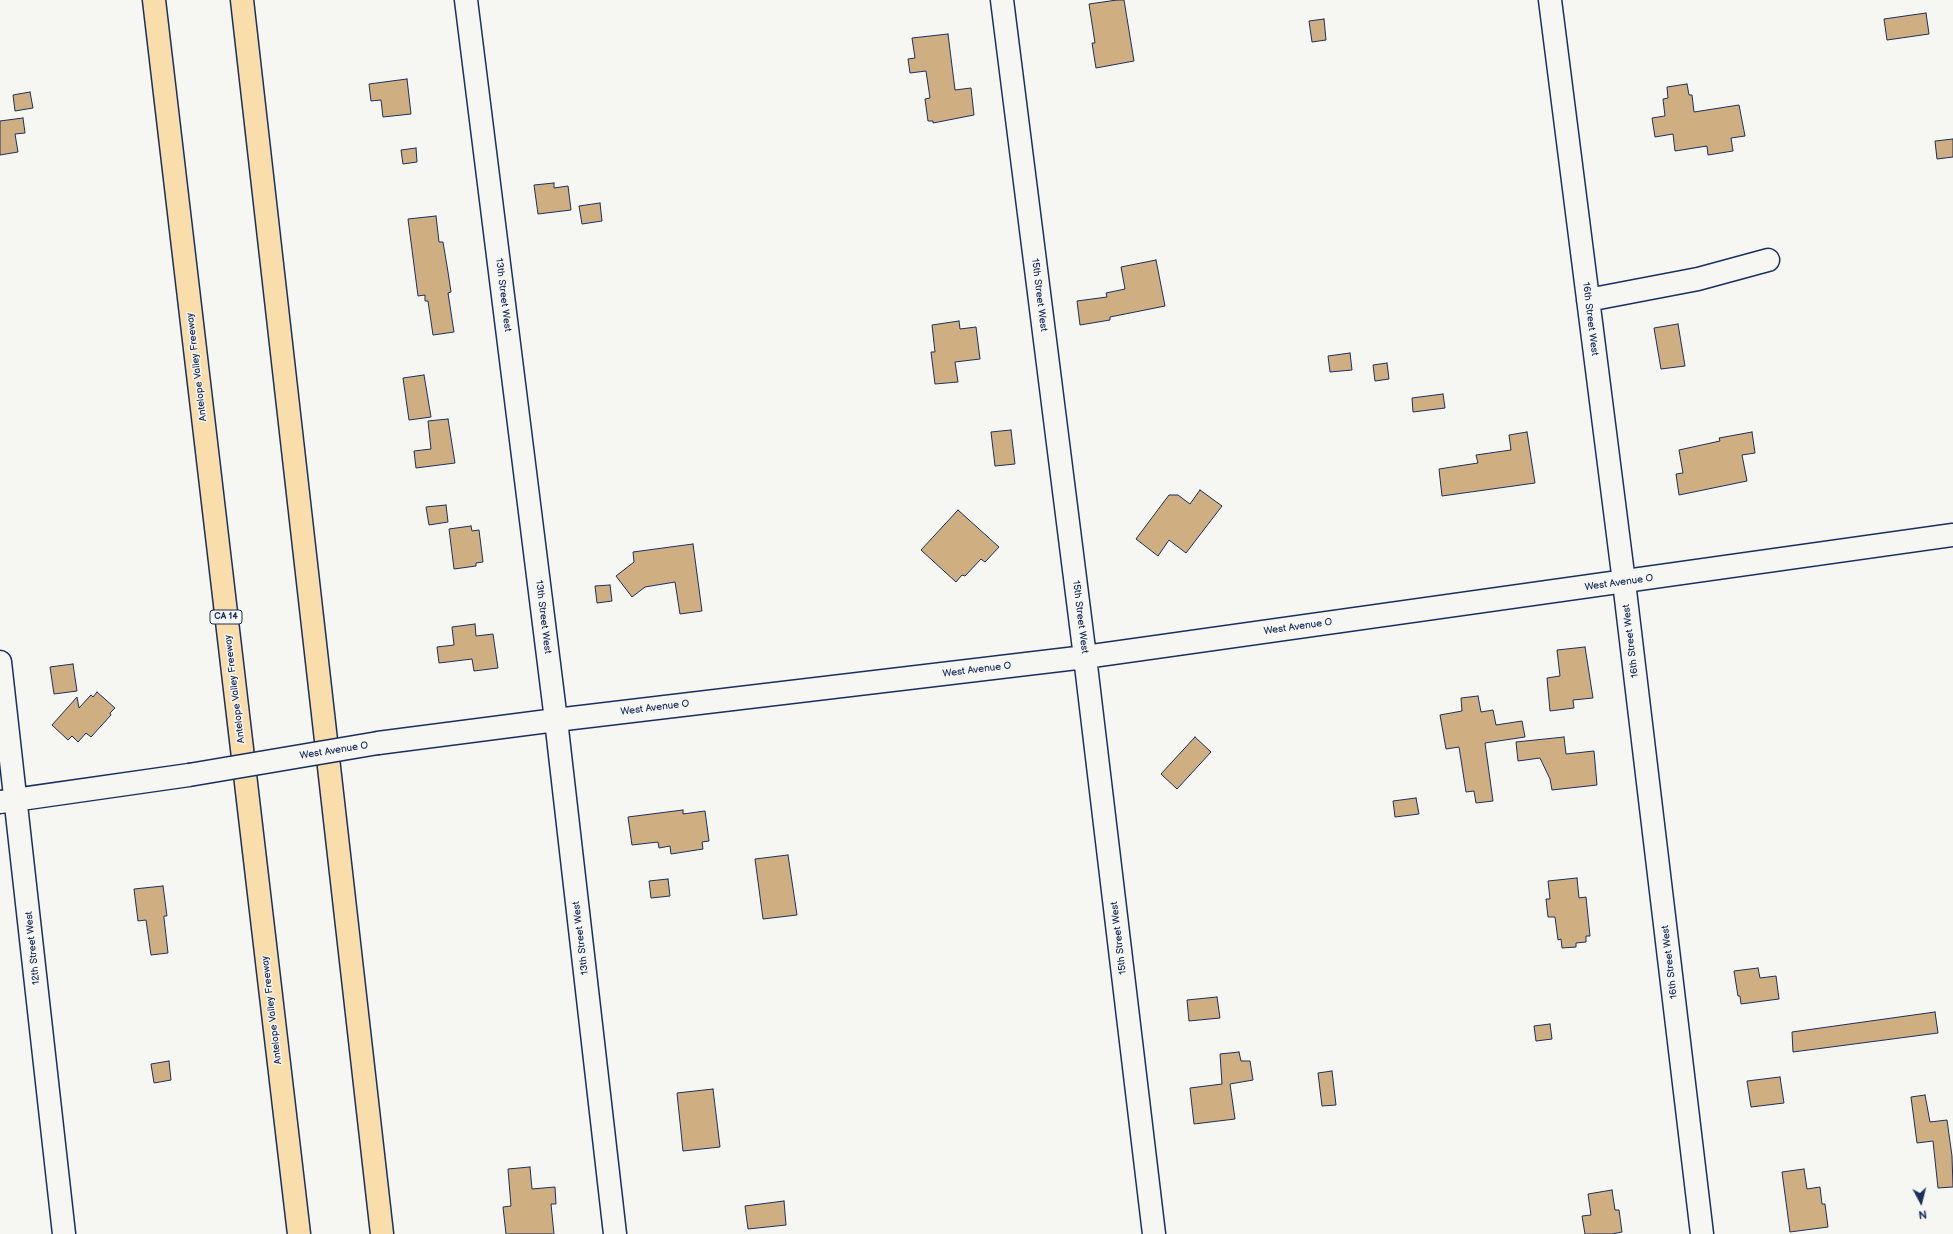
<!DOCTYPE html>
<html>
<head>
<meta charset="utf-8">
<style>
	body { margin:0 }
	#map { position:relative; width:1953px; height:1234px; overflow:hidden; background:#f6f6f2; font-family:"Balsamiq Sans",sans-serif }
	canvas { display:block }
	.north { position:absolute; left:1901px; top:1182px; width:40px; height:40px; -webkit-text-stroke:3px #f6f6f2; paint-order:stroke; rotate:173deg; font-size:11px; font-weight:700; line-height:16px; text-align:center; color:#1b2f5e }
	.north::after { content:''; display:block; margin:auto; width:14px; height:18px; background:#1b2f5e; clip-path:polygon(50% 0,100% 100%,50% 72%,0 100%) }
</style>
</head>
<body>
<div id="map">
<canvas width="1953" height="1234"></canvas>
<div class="north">N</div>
</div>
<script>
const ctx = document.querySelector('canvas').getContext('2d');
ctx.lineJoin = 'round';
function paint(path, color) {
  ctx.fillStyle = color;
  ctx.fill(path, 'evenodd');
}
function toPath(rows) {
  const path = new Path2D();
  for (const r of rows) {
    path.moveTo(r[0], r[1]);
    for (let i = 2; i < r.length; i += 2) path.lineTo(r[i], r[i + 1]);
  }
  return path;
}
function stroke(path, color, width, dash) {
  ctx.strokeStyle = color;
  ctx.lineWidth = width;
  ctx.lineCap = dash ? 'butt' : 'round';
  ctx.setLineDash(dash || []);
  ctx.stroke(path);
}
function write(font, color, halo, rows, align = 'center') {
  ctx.font = font + ' "Balsamiq Sans",sans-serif';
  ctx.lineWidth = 3;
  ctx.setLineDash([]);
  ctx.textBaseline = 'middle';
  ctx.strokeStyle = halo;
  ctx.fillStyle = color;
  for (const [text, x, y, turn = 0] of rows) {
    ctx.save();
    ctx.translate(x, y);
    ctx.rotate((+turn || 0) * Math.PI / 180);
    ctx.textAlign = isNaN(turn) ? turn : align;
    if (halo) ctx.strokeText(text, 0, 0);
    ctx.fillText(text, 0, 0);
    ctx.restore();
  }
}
const building = toPath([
	[1117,0,1124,0,1134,61,1096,68,1092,43,1095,43,1089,4,1117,0],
	[1926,13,1929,34,1887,40,1884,19,1926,13],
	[1324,19,1326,40,1312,42,1309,21,1324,19],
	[948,34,955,90,971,88,974,115,933,123,933,121,928,121,925,99,930,98,926,71,910,73,908,59,915,58,912,38,948,34],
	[407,79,411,114,383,117,381,100,371,101,369,84,407,79],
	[1687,84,1689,95,1692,95,1694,112,1739,105,1745,136,1731,138,1733,151,1708,155,1707,146,1675,151,1673,134,1655,137,1652,118,1665,116,1663,99,1668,98,1667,87,1687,84],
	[30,92,33,108,15,111,13,95,30,92],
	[23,118,25,133,15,134,18,152,0,155,0,121,23,118],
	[1953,139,1953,157,1937,159,1935,141,1953,139],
	[416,148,417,162,403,164,401,150,416,148],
	[554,183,554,188,568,186,571,210,538,214,534,185,554,183],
	[600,203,602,221,582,224,579,206,600,203],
	[436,216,439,242,443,242,448,272,451,292,448,293,454,332,433,335,428,301,425,301,425,295,418,296,408,219,436,216],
	[1156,260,1165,306,1110,317,1110,320,1080,325,1077,301,1107,297,1106,293,1125,289,1121,267,1156,260],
	[959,321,960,329,976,327,980,359,955,362,958,382,935,384,931,352,935,352,932,325,959,321],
	[1678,324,1685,366,1661,369,1654,328,1678,324],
	[1350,353,1352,370,1330,372,1328,356,1350,353],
	[1387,363,1389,379,1375,381,1373,365,1387,363],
	[424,375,431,417,409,420,403,378,424,375],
	[1443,394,1445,408,1413,412,1412,398,1443,394],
	[448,419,455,463,416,468,414,451,431,449,428,421,448,419],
	[1011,430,1015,464,995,466,991,432,1011,430],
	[1527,432,1535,483,1442,496,1439,469,1478,463,1476,455,1511,450,1509,435,1527,432],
	[1752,432,1755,453,1742,455,1747,481,1679,495,1676,474,1683,473,1679,450,1720,441,1719,438,1752,432],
	[1200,490,1222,506,1186,553,1169,540,1158,556,1136,539,1169,495,1178,495,1190,504,1200,490],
	[446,505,448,522,429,525,426,507,446,505],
	[958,510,999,547,985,562,981,559,965,576,962,575,956,582,921,550,958,510],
	[471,526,472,531,479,530,483,562,476,563,476,566,454,569,449,529,471,526],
	[693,544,702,611,680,614,675,582,645,587,632,597,616,576,634,562,633,552,693,544],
	[610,585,612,601,597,603,595,586,610,585],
	[475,624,476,636,493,634,498,668,474,671,472,659,439,663,437,647,454,645,452,627,475,624],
	[1585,647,1593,698,1573,700,1574,708,1550,711,1547,678,1560,676,1557,650,1585,647],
	[73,664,77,691,54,694,50,667,73,664],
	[97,692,115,708,110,713,111,715,91,737,86,733,78,742,72,736,68,740,52,725,77,697,79,708,91,695,93,697,97,692],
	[1478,696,1481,712,1493,710,1496,725,1522,721,1525,737,1485,743,1493,801,1476,803,1474,791,1466,792,1459,747,1446,749,1440,715,1462,711,1461,698,1478,696],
	[1195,737,1211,752,1177,789,1161,774,1195,737],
	[1564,737,1566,754,1594,751,1597,785,1552,790,1550,779,1540,758,1518,761,1516,742,1564,737],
	[1416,798,1419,814,1395,817,1393,801,1416,798],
	[683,810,683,814,705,811,709,841,702,842,703,849,671,854,670,846,659,848,658,842,632,845,628,817,683,810],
	[788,855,797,915,763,919,755,859,788,855],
	[1577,878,1579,898,1586,897,1590,936,1586,936,1586,942,1576,943,1576,947,1562,948,1561,939,1558,940,1555,917,1548,917,1546,899,1550,899,1548,881,1577,878],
	[668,879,670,896,651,898,649,881,668,879],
	[163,886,167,916,164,916,164,918,168,953,151,955,146,920,138,921,134,889,163,886],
	[1758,968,1760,978,1776,976,1779,999,1741,1004,1740,996,1738,996,1734,971,1758,968],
	[1217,997,1220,1018,1189,1021,1187,1000,1217,997],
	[1935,1012,1938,1033,1793,1052,1792,1032,1935,1012],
	[1550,1024,1552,1039,1536,1041,1534,1026,1550,1024],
	[1239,1052,1241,1061,1250,1061,1253,1080,1230,1084,1235,1119,1194,1124,1190,1088,1222,1084,1220,1054,1239,1052],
	[169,1061,171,1080,154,1083,151,1064,169,1061],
	[1332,1071,1336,1105,1322,1106,1318,1073,1332,1071],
	[1780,1077,1784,1103,1751,1107,1747,1081,1780,1077],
	[713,1089,720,1147,683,1151,677,1093,713,1089],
	[1925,1095,1930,1122,1947,1120,1952,1156,1953,1187,1938,1188,1933,1141,1917,1143,1911,1097,1925,1095],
	[530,1167,532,1189,555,1187,556,1204,551,1204,554,1234,506,1234,503,1207,511,1206,508,1169,530,1167],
	[1804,1169,1807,1189,1820,1187,1822,1204,1825,1204,1828,1227,1790,1232,1782,1172,1804,1169],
	[1612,1190,1615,1210,1619,1210,1622,1232,1612,1234,1585,1234,1582,1216,1591,1215,1588,1194,1612,1190],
	[784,1201,786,1225,748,1229,745,1206,784,1201]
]);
const minor = toPath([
	[466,0,556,720,615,1234],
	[1002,0,1085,657,1154,1234],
	[1550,0,1624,582,1702,1234],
	[1588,300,1698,279,1768,260],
	[0,662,64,1234],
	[378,743,556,720,1085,657,1953,535],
	[0,802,189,775]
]);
const highway = toPath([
	[154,0,299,1234],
	[242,0,382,1234]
]);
const minorBridge = toPath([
	[189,775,378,743]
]);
const shields = [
	[226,617,32]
];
const shieldNames = [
	["CA 14",226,617]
];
const streetNames = [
	["13th Street West",503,295,83],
	["15th Street West",1039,295,83],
	["16th Street West",1590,319,83],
	["Antelope Valley Freeway",197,367,-97],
	["West Avenue O",1619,583,-8],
	["13th Street West",543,617,83],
	["15th Street West",1080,617,83],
	["West Avenue O",1298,627,-8],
	["16th Street West",1631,641,-97],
	["West Avenue O",977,670,-7],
	["Antelope Valley Freeway",235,689,-97],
	["West Avenue O",655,708,-7],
	["West Avenue O",334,751,-9],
	["13th Street West",581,938,-97],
	["15th Street West",1119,938,-97],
	["12th Street West",33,948,-96],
	["16th Street West",1670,962,-97],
	["Antelope Valley Freeway",272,1010,-97]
];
paint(building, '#cfaf82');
stroke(building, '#1b2f5e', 1);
stroke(minor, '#1b2f5e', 25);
stroke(highway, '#1b2f5e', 25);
stroke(minor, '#f6f6f2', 22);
stroke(highway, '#f9deab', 22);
stroke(minorBridge, '#1b2f5e', 25, []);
stroke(minorBridge, '#f6f6f2', 22);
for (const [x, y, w] of shields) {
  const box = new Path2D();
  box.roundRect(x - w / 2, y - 7, w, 14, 3);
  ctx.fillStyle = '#f6f6f2';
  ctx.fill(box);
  stroke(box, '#1b2f5e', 1);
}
write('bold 9px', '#1b2f5e', null, shieldNames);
write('10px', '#1b2f5e', '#f6f6f2', streetNames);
</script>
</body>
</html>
